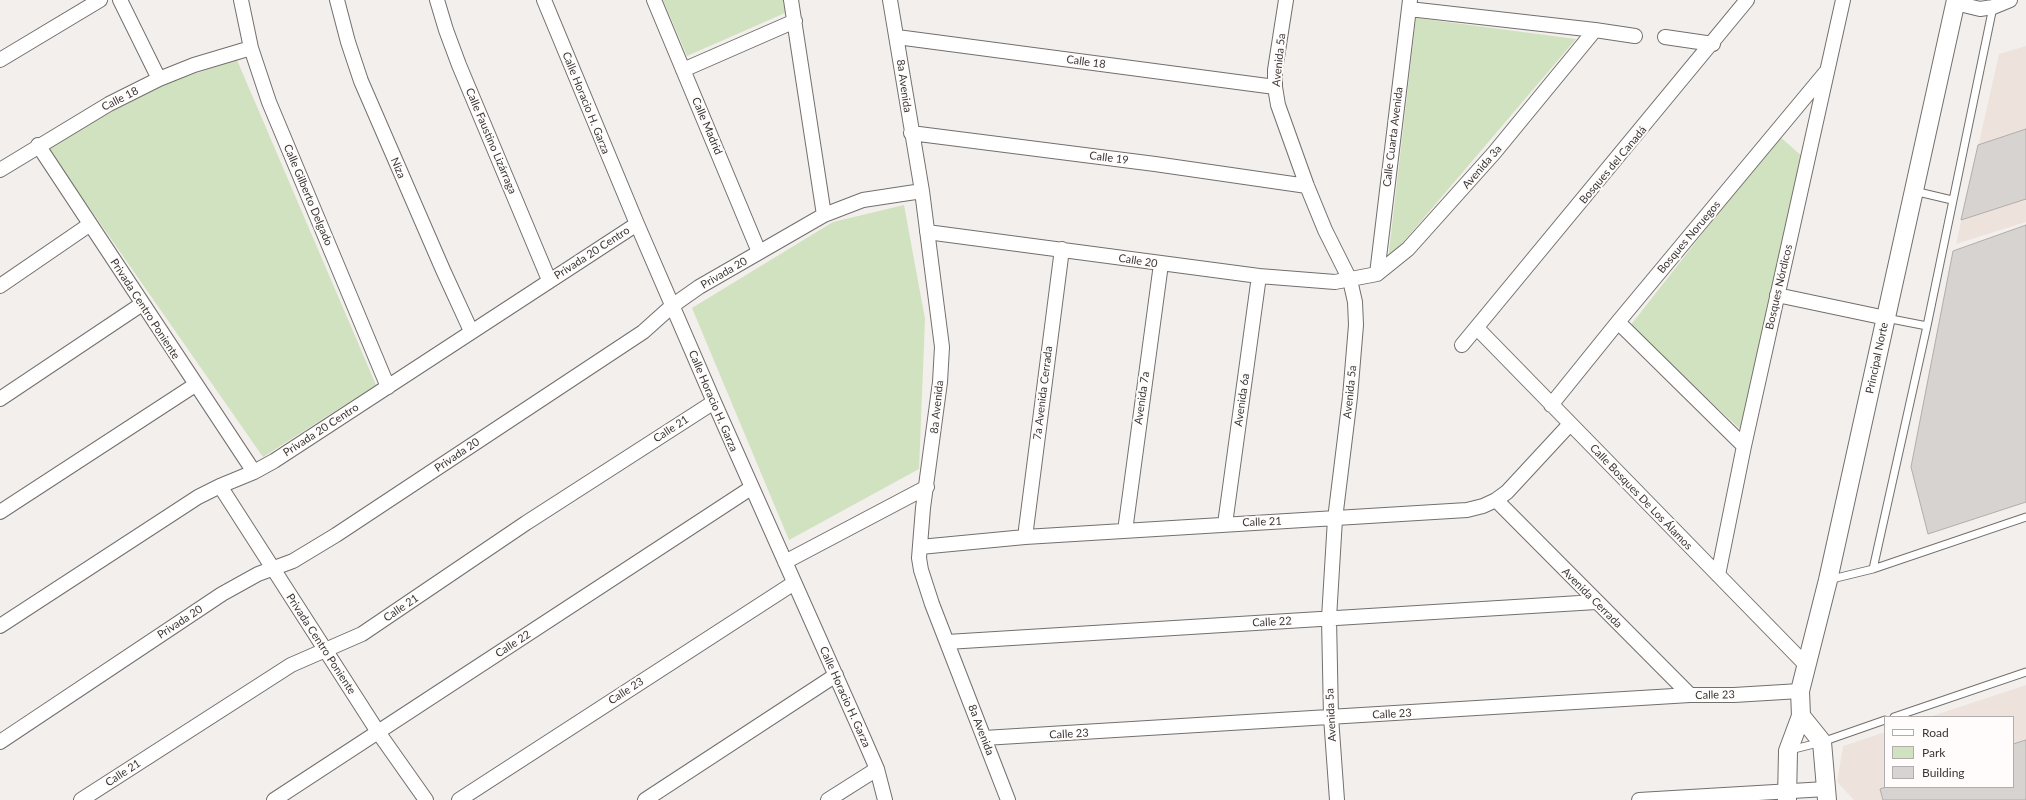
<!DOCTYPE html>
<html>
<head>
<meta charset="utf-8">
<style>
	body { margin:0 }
	#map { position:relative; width:2026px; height:800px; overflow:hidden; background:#f3efec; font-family:Lato,sans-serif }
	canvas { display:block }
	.legend { position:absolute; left:1884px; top:716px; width:130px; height:72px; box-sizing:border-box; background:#fffcfb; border:1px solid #b0adac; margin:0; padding:5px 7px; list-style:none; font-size:12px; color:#393736 }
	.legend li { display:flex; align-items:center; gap:8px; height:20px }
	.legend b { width:20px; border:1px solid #b0adac }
</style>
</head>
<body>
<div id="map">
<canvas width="2026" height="800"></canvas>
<ul class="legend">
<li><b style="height:5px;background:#fff"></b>Road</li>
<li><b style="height:11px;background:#d0e2bf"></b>Park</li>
<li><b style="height:11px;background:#d7d3d0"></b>Building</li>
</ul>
</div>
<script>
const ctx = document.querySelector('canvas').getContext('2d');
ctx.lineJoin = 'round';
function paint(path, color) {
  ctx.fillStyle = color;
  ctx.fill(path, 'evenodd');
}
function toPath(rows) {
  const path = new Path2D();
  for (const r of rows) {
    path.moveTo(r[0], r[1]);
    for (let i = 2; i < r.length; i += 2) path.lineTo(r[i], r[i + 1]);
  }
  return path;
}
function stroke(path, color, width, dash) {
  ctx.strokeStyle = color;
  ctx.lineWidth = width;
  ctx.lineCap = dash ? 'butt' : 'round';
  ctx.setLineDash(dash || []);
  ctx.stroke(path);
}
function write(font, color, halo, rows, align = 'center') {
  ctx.font = font + ' Lato,sans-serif';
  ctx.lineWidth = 4;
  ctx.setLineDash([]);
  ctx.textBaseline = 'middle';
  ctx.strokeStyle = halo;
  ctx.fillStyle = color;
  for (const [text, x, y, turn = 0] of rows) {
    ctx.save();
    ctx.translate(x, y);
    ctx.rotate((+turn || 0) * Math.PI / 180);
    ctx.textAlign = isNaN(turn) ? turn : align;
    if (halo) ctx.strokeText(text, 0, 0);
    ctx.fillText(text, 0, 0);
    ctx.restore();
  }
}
const built = toPath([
	[2026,46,2026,222,1956,244,1999,54],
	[2026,685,2026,800,1854,800,1837,782,1843,746,1885,732,1885,787,2013,787,2013,717,1929,717]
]);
const green = toPath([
	[663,0,783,0,785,13,687,56],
	[1416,18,1576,39,1388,260],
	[237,60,376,385,263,457,47,147,160,85],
	[1779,136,1803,157,1741,430,1630,326],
	[904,205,925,319,919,469,789,540,692,308,833,222]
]);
const building = toPath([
	[2026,129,2026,199,1961,220,1978,145,2026,129],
	[2026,225,2026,502,1928,534,1911,467,1953,251,2026,225],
	[2026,740,2026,800,1883,800,1880,789,1886,787,2013,787,2013,744,2026,740]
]);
const service = toPath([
	[1914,191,1952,200],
	[1886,318,1927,326],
	[1873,569,1927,326,1993,7],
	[1828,580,1873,569,2026,517],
	[1894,717,2026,672],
	[1790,750,1822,742,1885,720]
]);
const minor = toPath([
	[120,0,159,79],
	[241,0,251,48,269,102,388,387],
	[337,0,348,42,361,81,443,270,471,331],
	[437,0,446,30,459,65,549,280],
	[544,0,637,224,714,402,860,730,877,769,885,800],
	[654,0,759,252],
	[791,0,824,215],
	[890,0,922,191,942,347,940,382,923,508,919,558,921,570,932,604,1008,800],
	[1286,0,1275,70,1275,87,1278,105,1307,186,1325,230,1350,280,1355,302,1356,325,1350,397,1335,519,1329,618,1331,717,1337,800],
	[1955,3,1980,9,1993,7,2010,0],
	[1409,9,1595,30,1635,36],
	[897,37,1275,87],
	[1665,37,1713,44],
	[0,60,100,0],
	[683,70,795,21],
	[911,133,1155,164,1307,186],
	[38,145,254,472],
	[0,170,109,104,159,79,194,65,251,48],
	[927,232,1259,276,1335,282,1377,274,1408,249,1494,153,1595,30],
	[1377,274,1410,0],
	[0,286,89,225],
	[1777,295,1886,318],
	[1618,322,1744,446],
	[1477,328,1806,665],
	[1462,345,1747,0],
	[0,399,142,304],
	[1551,405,1618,322,1826,72],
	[220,486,378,732,426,800],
	[1496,500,1690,695],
	[0,512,195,385],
	[1225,524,1259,276],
	[1125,531,1161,264],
	[1025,537,1062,249],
	[920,547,1025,537,1467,510,1483,506,1496,500,1507,492,1570,424],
	[785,562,927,487],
	[1718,575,1744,446,1843,0],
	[0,626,198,497,220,486,254,472,274,461,637,224],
	[947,642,1596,602],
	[984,738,1690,695,1734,695,1800,691],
	[0,742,222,594,258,574,293,561,336,535,643,332,672,306,699,287,824,215,863,200,922,191],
	[81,800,291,665,362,634,526,523,714,402],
	[274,800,751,488],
	[459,800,794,583],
	[645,800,836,675],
	[828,800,877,769],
	[1639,800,1826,789]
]);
const tertiary = toPath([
	[1801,716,1822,742,1827,800],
	[1787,800,1788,751,1801,716,1800,691,1828,580,1956,0]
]);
const streetNames = [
	["Avenida 5a",1279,60,-84],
	["Calle 18",1086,62,8],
	["8a Avenida",904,86,82],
	["Calle 18",120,99,-27],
	["Calle Horacio H. Garza",586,103,68],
	["Calle Madrid",707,126,67],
	["Calle Cuarta Avenida",1393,137,-83],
	["Calle Faustino Lizárraga",491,141,67],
	["Calle 19",1109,158,7],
	["Bosques del Canadá",1613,165,-50],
	["Avenida 3a",1482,167,-49],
	["Niza",398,168,67],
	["Calle Gilberto Delgado",308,195,67],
	["Bosques Noruegos",1689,237,-50],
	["Privada 20 Centro",592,253,-33],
	["Calle 20",1138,261,9],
	["Privada 20",724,273,-30],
	["Bosques Nórdicos",1779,287,-77],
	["Privada Centro Poniente",145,309,57],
	["Principal Norte",1877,358,-78],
	["Avenida 5a",1350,392,-84],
	["7a Avenida Cerrada",1043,393,-83],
	["Avenida 7a",1142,398,-82],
	["Avenida 6a",1242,400,-82],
	["Calle Horacio H. Garza",713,401,67],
	["8a Avenida",937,407,-84],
	["Calle 21",671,429,-33],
	["Privada 20 Centro",321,430,-33],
	["Privada 20",457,455,-34],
	["Calle Bosques De Los Álamos",1641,497,46],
	["Calle 21",1262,522,-2],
	["Avenida Cerrada",1592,598,45],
	["Calle 21",401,608,-34],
	["Privada 20",180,622,-33],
	["Calle 22",1272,622,-3],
	["Privada Centro Poniente",321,644,57],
	["Calle 22",513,644,-33],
	["Calle 23",626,691,-33],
	["Calle 23",1715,695,-1],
	["Calle Horacio H. Garza",845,697,66],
	["Calle 23",1392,714,-3],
	["Avenida 5a",1331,715,-93],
	["8a Avenida",981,730,69],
	["Calle 23",1069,734,-3],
	["Calle 21",123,773,-33]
];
paint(built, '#eee3dc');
paint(green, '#d0e2bf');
paint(building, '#d7d3d0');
stroke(building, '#b0adaa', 1);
stroke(service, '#736f6d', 9);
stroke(minor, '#736f6d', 16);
stroke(tertiary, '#736f6d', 20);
stroke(service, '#fff', 7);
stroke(minor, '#fff', 14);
stroke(tertiary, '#fff', 18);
write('11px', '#393736', '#fffcfb', streetNames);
</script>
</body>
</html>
